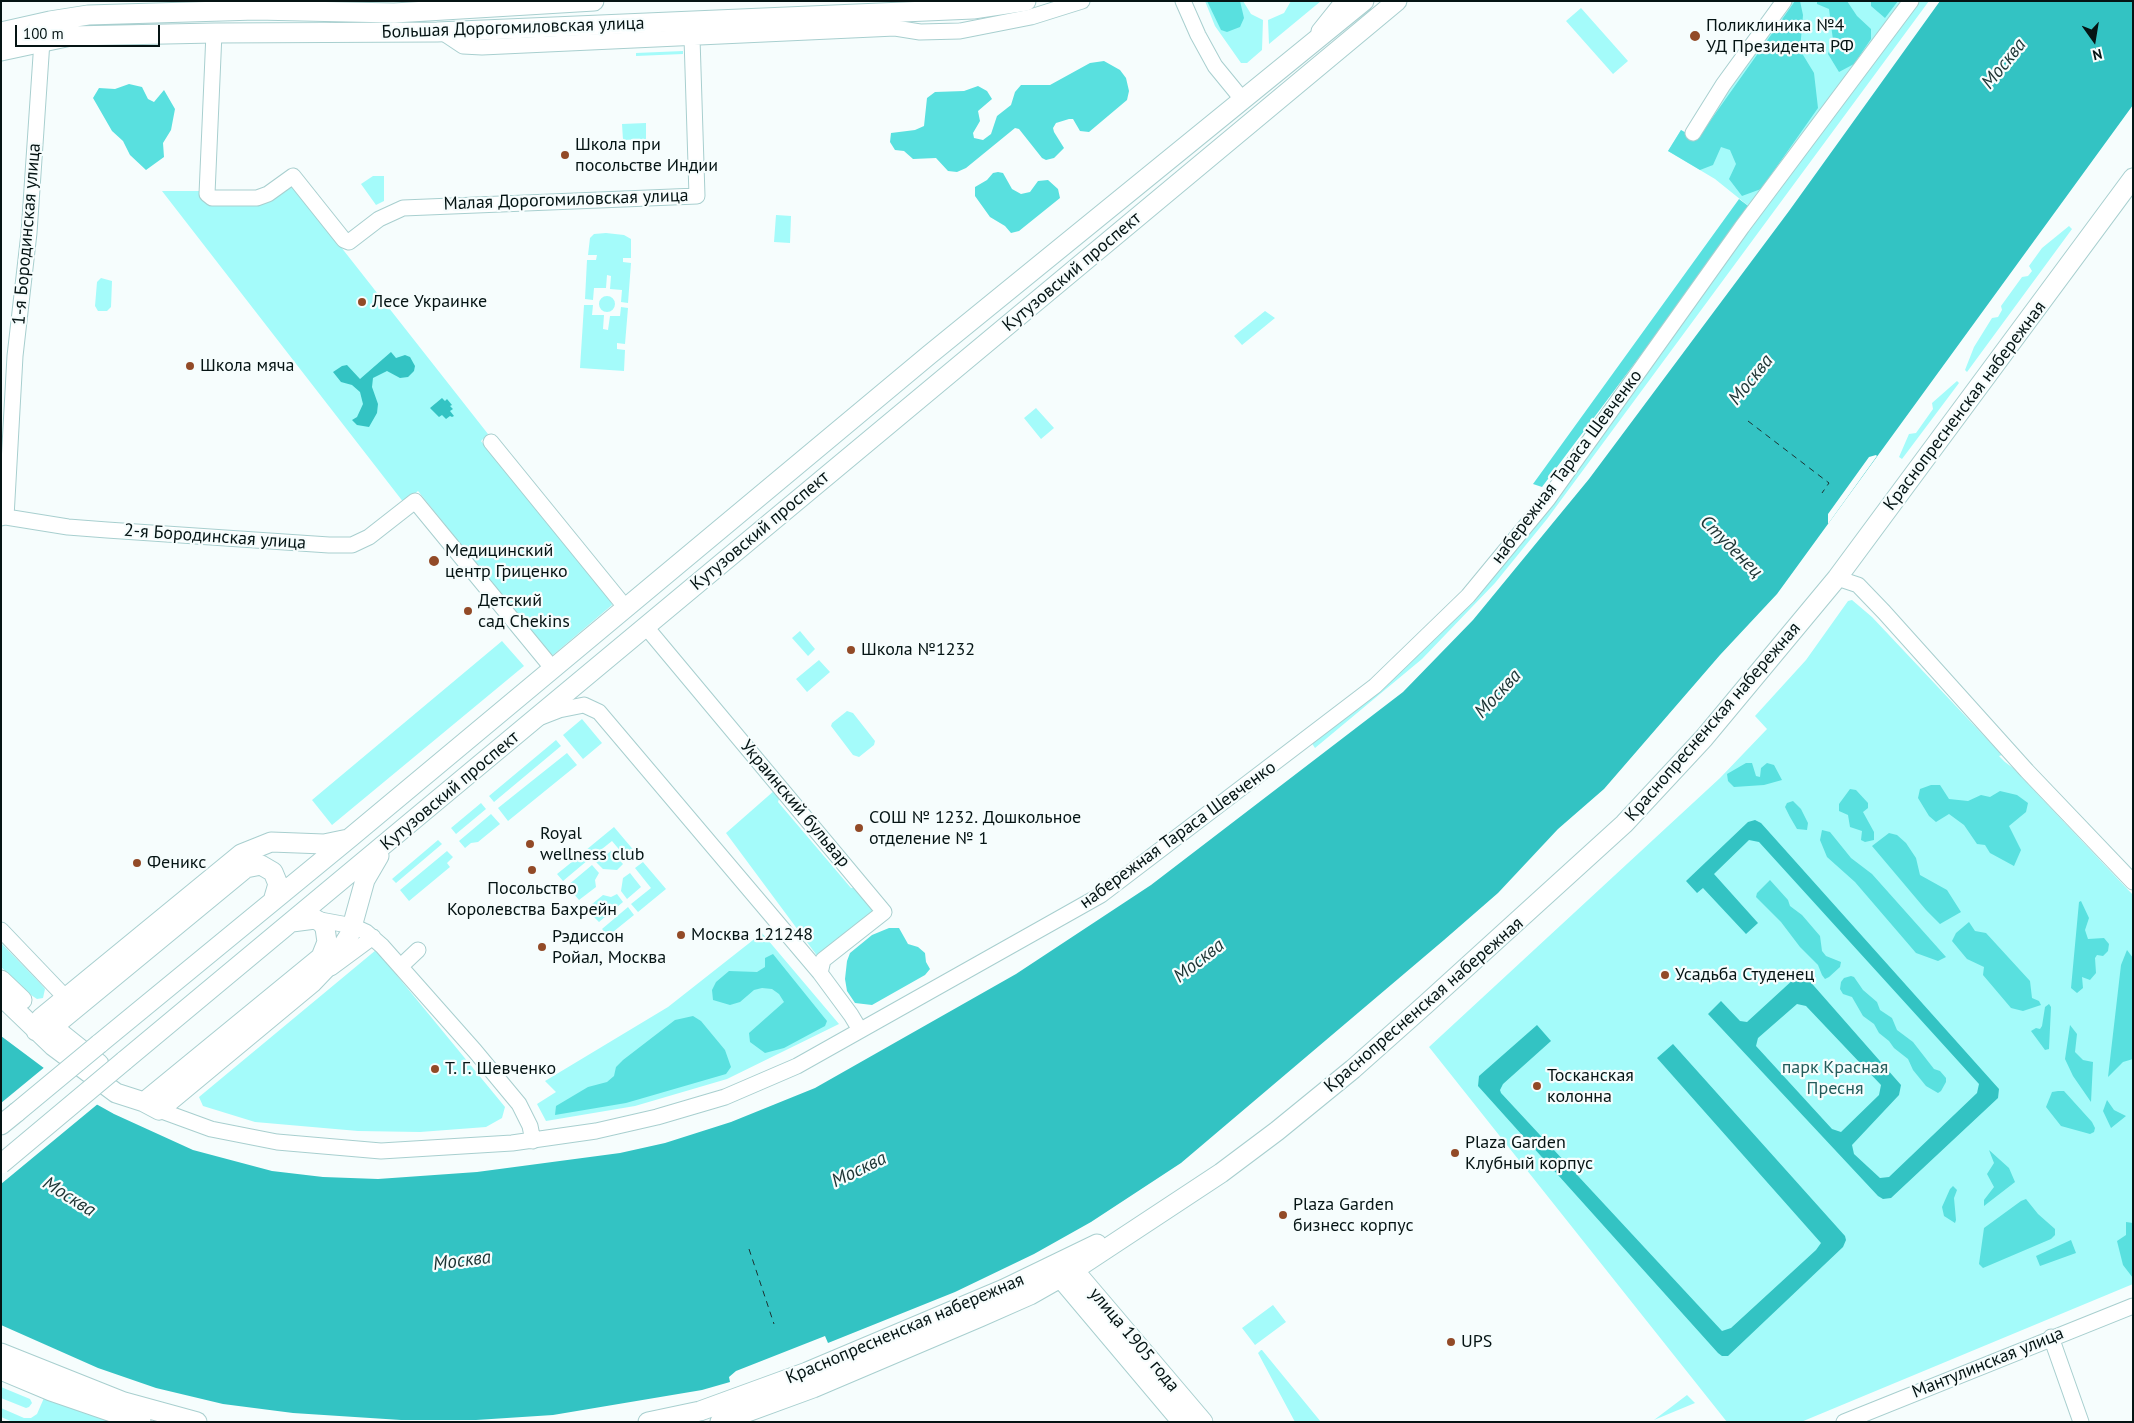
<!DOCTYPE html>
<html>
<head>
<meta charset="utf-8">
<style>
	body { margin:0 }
	#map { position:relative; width:2134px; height:1423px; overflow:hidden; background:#f6fdfd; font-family:"PT Sans",sans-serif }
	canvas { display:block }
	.frame { position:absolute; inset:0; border:2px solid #051414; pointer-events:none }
	.north { position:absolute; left:2069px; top:15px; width:50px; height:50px; -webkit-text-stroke:4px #f6fdfd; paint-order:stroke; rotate:167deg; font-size:14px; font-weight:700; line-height:20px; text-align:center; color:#051414 }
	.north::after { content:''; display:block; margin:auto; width:18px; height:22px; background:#051414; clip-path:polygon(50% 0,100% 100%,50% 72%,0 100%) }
	.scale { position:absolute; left:15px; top:25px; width:145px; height:22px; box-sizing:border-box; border:2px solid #051414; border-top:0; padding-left:6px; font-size:15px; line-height:18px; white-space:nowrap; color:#051414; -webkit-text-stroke:4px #f6fdfd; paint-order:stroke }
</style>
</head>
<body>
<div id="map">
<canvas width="2134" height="1423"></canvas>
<div class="frame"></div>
<div class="north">N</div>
<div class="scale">100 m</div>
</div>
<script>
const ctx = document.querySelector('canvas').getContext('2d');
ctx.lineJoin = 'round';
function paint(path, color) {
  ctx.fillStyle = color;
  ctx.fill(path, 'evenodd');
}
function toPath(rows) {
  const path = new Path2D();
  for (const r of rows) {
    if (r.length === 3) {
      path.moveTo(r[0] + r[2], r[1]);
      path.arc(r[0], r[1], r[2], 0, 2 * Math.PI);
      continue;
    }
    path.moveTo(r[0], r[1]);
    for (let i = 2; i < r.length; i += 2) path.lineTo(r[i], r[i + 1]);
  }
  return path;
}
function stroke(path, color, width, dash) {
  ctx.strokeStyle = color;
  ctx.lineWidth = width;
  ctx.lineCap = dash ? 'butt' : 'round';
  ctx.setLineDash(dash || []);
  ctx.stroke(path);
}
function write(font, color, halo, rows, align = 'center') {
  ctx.font = font + ' "PT Sans",sans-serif';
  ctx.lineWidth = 4.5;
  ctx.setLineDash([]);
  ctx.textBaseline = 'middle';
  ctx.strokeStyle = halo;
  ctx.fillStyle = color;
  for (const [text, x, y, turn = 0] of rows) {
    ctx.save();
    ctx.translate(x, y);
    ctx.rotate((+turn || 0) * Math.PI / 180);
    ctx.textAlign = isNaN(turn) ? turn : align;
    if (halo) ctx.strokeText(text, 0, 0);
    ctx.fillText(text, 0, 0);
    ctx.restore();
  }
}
const green = toPath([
	[1205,1,1243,1,1251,14,1263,20,1262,50,1247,63,1241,63,1215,26],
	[1291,1,1321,1,1269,44,1268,20,1284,13],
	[1790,1,1905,1,1751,208,1715,179,1668,151,1681,130,1693,137],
	[1916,1,1929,1,1547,519,1495,583,1422,659,1315,748,1311,742,1380,686,1592,444],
	[1581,8,1628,61,1613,74,1566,21],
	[683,51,683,54,636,56,636,53],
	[646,123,646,139,623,140,622,124],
	[373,176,384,176,384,201,376,205,361,184],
	[293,186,488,434,481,441,611,599,612,605,553,655,550,654,523,622,418,491,404,503,162,191,201,191,210,202],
	[776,215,791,216,790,243,774,242],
	[2069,226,2072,229,1967,372,1965,370,1974,347,1992,318,1998,317,2002,310,2001,306,2022,277,2028,276,2032,271,2029,266,2042,248],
	[606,233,624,235,631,239,631,258,623,258,623,262,631,263,628,303,621,302,622,290,610,289,611,276,607,275,606,288,594,288,593,300,585,299,587,260,596,260,597,255,588,255,590,238,594,234],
	[101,278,112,281,111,307,107,311,98,311,95,306,97,282],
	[607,304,8],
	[584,305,593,305,592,315,604,315,603,329,608,330,610,316,620,316,621,307,628,308,625,344,617,343,617,349,625,350,624,371,580,368],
	[1265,311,1275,318,1242,345,1234,336],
	[1957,381,1959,383,1902,459,1899,457,1909,434,1916,433,1933,409,1932,403],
	[1036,408,1054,428,1041,439,1024,418],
	[1852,600,1872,617,2002,755,1999,756,2005,762,2013,768,2133,895,2133,1284,1801,1422,1727,1422,1429,1047,1720,778,1767,729,1755,716,1806,660,1848,601],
	[800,631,815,649,808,656,792,638],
	[502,641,524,666,332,825,312,800],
	[819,660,830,672,807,692,796,679],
	[847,711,853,713,875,741,874,745,859,757,853,755,831,726,832,723],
	[582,719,602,743,583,759,563,735],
	[556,740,561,746,494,802,489,796],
	[567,753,577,765,508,821,498,808],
	[775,790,780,796,778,802,851,888,859,888,869,900,872,911,818,957,726,833],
	[481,803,486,809,456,834,451,828],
	[491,814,500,824,478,842,471,843,465,848,459,841],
	[614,827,636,853,628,860,612,841,592,857,586,850],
	[438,840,442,844,396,883,392,879],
	[447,851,453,857,447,863,450,867,409,901,400,890],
	[611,851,623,864,617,870,603,869,596,862],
	[583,853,588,860,563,881,557,874],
	[643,862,666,889,638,912,631,904,651,888,635,868],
	[592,865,599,873,595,880,596,887,579,900,567,886],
	[630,873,641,887,627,899,621,891,623,878],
	[617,894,623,902,599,922,586,909,603,895,611,897],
	[628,907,634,915,608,936,602,929],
	[762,933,839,1024,727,1079,635,1106,546,1121,537,1104,556,1092,545,1081,668,1007],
	[1,943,40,983,45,989,43,998,37,999,31,995,1,967],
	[376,950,505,1107,502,1118,486,1127,420,1132,358,1131,255,1122,203,1106,199,1097],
	[1273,1305,1286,1322,1255,1345,1242,1328],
	[1261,1350,1262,1350,1321,1422,1295,1422,1258,1353],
	[1,1387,30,1399,32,1403,29,1407,26,1408,1,1398],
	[1687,1395,1695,1403,1654,1420],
	[44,1398,115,1422,13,1422,1,1417,1,1408,24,1418,31,1418,37,1414]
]);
const forest = toPath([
	[1207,1,1240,1,1244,18,1240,27,1227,32,1221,30],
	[1795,1,1800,1,1803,15,1800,50,1814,73,1818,108,1761,189,1742,196,1729,179,1736,164,1730,150,1721,147,1713,165,1700,170,1668,151,1681,130,1693,137,1703,131],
	[1817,1,1847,1,1857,16,1871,29,1871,39,1854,64,1839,72,1828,54,1833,40,1829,9,1817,4],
	[1871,1,1898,1,1885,18,1871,6],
	[1104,61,1120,70,1126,78,1129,91,1127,100,1089,132,1080,131,1073,119,1069,119,1056,123,1053,128,1054,132,1064,148,1054,158,1046,160,1042,158,1019,129,1015,128,966,168,957,172,948,171,936,158,913,159,904,151,895,150,890,142,891,133,915,130,924,126,927,98,935,92,964,91,978,86,987,91,992,99,978,111,980,121,973,133,974,138,983,140,991,134,997,116,1011,105,1015,92,1021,85,1050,85,1090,63],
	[129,84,142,87,148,99,154,102,164,90,175,109,171,130,163,143,164,157,146,170,130,155,123,141,112,131,93,98,99,88,115,89],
	[998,172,1003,173,1012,189,1021,194,1030,192,1038,181,1048,180,1058,189,1060,198,1019,231,1011,233,1005,226,990,217,975,196,975,187,987,180,993,173],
	[1739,199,1751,208,1542,487,1533,484],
	[1746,763,1752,763,1756,776,1760,777,1761,768,1767,763,1774,765,1782,780,1764,785,1734,787,1728,781,1727,774],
	[1931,785,1940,785,1949,799,1968,801,1981,795,1990,797,2000,791,2017,795,2028,803,2026,812,2009,826,2021,850,2014,866,1990,853,1985,845,1977,844,1964,825,1949,814,1936,822,1929,816,1918,798,1920,789],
	[1850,789,1856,790,1868,803,1868,808,1863,812,1874,832,1874,840,1865,842,1861,840,1862,831,1850,827,1848,815,1839,811,1839,804],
	[1793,801,1801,809,1808,823,1807,830,1797,829,1790,817,1785,807,1787,803],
	[1822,830,1830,832,1851,858,1872,874,1946,957,1938,961,1916,953,1855,882,1827,857,1820,840],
	[1889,833,1897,835,1906,843,1916,858,1920,875,1947,890,1961,912,1940,924,1926,910,1872,846],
	[1770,880,1788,900,1790,906,1802,915,1820,936,1822,951,1826,956,1841,962,1840,967,1829,977,1825,979,1822,975,1818,965,1800,947,1781,922,1756,897,1757,893],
	[2081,901,2089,918,2085,930,2088,939,2104,938,2109,944,2108,951,2103,956,2097,955,2095,958,2096,973,2090,980,2082,977,2083,988,2077,993,2071,988,2079,902],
	[1969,922,1975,931,1986,933,2030,981,2032,998,2039,1001,2041,1005,2023,1011,2011,1008,1983,975,1984,967,1967,959,1952,941,1956,933],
	[889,928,899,928,908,944,918,947,925,953,926,962,930,969,925,975,872,1005,855,1003,847,991,845,979,847,961,850,953,872,935],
	[2127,950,2133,958,2133,1059,2123,1062,2108,1077,2121,965],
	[773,954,827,1021,825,1026,784,1048,765,1053,750,1042,749,1033,784,1002,779,994,772,989,762,988,754,990,740,1002,730,1005,713,1000,712,990,716,982,729,971,757,972,765,967,765,958],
	[1851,976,1854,977,1863,990,1877,1002,1880,1010,1892,1018,1897,1030,1913,1042,1934,1069,1940,1071,1946,1078,1946,1082,1941,1091,1938,1093,1926,1086,1913,1070,1908,1059,1894,1048,1889,1041,1879,1033,1874,1024,1863,1016,1852,997,1843,994,1840,989,1841,982,1844,978],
	[2049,1004,2051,1007,2049,1049,2045,1050,2031,1031,2036,1028,2040,1029,2042,1026,2045,1007],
	[693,1016,701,1021,725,1050,731,1067,726,1074,626,1103,555,1115,556,1106,588,1087,607,1082,614,1076,616,1067,623,1060,675,1020],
	[2070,1025,2077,1034,2075,1052,2083,1060,2093,1062,2091,1102,2073,1076,2065,1059],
	[2058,1091,2064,1091,2092,1122,2095,1128,2094,1132,2090,1134,2061,1126,2046,1107,2052,1092],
	[2107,1100,2114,1110,2126,1116,2111,1128,2103,1111],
	[1989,1150,2009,1168,2015,1182,1984,1206,1984,1200,1994,1187,1987,1174,1994,1163],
	[1953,1186,1957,1190,1954,1198,1956,1220,1955,1223,1944,1216,1942,1207,1950,1189],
	[2026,1199,2038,1214,2055,1229,2055,1235,2051,1239,1983,1268,1979,1264,1984,1228,2021,1201],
	[2126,1222,2133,1223,2133,1278,2123,1265,2117,1241,2126,1235],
	[2071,1240,2076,1253,2040,1266,2036,1256]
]);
const water = toPath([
	[1940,1,2133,1,2133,105,1777,594,1720,655,1604,789,1558,829,1498,893,1444,940,1181,1163,1091,1222,1034,1254,955,1292,828,1343,825,1336,736,1371,729,1377,730,1382,702,1390,553,1415,476,1420,401,1420,293,1413,223,1404,156,1388,98,1368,1,1325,1,1036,80,1095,114,1114,193,1150,272,1171,323,1177,378,1179,477,1172,620,1153,665,1143,731,1122,815,1088,1016,974,1151,885,1403,692,1473,620,1589,479,1789,211],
	[391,352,396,358,405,355,410,357,415,366,414,371,408,377,400,378,387,371,373,378,372,387,378,404,377,413,369,427,357,425,352,420,357,417,363,404,360,392,352,385,341,382,333,372,342,366,347,365,360,379],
	[442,398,445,401,447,399,452,405,450,406,453,409,450,411,454,416,452,417,450,416,446,419,442,415,439,417,430,408],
	[1755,820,1761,823,1999,1089,1998,1098,1891,1198,1883,1199,1878,1196,1708,1014,1721,1001,1740,1021,1747,1022,1795,978,1802,976,1807,978,1901,1085,1899,1095,1852,1145,1854,1154,1880,1178,1889,1177,1977,1093,1979,1084,1759,842,1749,840,1714,874,1758,923,1746,934,1703,888,1697,893,1686,881,1748,822],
	[1797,1004,1806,1006,1881,1085,1879,1095,1841,1132,1832,1129,1756,1046,1758,1038],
	[1537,1025,1551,1041,1503,1084,1500,1090,1501,1093,1722,1331,1731,1328,1816,1250,1821,1243,1657,1058,1673,1044,1845,1236,1846,1240,1843,1247,1728,1356,1722,1356,1718,1353,1478,1086,1479,1076]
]);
const pier = toPath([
	[1876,455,1877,456,1828,524,1828,514,1869,457],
	[46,1066,81,1093,99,1103,1,1184,1,1103]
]);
const ferry = toPath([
	[1748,421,1829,483,1822,493],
	[749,1249,774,1324]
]);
const minor = toPath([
	[1183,1,1198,35,1215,66,1242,99],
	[1319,31,1343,1],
	[442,32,463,46,482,47,895,28,920,32,960,31,1031,17,1082,1],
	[214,33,207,194,212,198,257,198,268,194,293,176,344,240,349,242,379,219,403,208,697,196,692,38],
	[1693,133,1723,85,1784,1],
	[491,442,626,608],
	[6,517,15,356,29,233,42,41],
	[1,518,6,517,68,527,107,530,329,545,352,545,369,537,415,501,553,669],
	[1837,578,1858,585,1884,612,2027,771,2133,882],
	[646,627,884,912,823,960,820,973],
	[541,717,559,710,584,705,599,712,820,973,851,1015,860,1030],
	[315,919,353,926,366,932,382,946,475,1051,519,1104,530,1126,533,1141],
	[1,930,66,998],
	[401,966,418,950],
	[331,968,373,937],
	[159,1110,211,1129,277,1142,381,1151,512,1143,596,1131,657,1117,725,1097,797,1066,1101,895,1375,686,1468,596,1548,499,1742,227,1911,1],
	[2051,1337,2081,1422],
	[1844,1422,2133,1306]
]);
const major = toPath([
	[1,32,50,21,88,15,256,10,394,13,594,1],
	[1,51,71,36,214,33,437,32,973,9,1026,1],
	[1,980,22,1000],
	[1,996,53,1046,116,1093,144,1102,159,1110,312,983,333,961,350,934,365,880,379,856],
	[44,1020,99,1064],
	[36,1031,41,1018,241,854,271,842,324,844,348,839],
	[36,1031,53,1027,246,868,261,865,273,872,278,884,273,901],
	[99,1044,351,837,929,355,1364,1],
	[124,1061,1397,1],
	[144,1102,321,957,327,942,325,928,322,923,315,919,292,922],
	[1,1125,17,1112],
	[1067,1262,1203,1422],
	[1053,1269,1182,1422],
	[1,1353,124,1402,197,1422],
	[1,1370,51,1391,141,1422],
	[648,1422,700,1411,807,1372,1004,1289,1097,1244],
	[720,1422,813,1388,980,1317,1030,1295,1074,1270,1221,1173,1277,1131,1353,1069,1426,1004,1624,824,1704,738,1837,578,2133,178]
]);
const majorBridge = toPath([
	[17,1112,99,1044],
	[1,1164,124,1061]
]);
const markers = [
	[1695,36,6,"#924a27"],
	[565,155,5,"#924a27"],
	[362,302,5,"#924a27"],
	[190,366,5,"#924a27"],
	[434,561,6,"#924a27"],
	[468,611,5,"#924a27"],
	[851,650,5,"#924a27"],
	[859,828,5,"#924a27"],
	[530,844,5,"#924a27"],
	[137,863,5,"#924a27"],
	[532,870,5,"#924a27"],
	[681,935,5,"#924a27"],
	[542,947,5,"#924a27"],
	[1665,975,5,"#924a27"],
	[435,1069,5,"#924a27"],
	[1537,1086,5,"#924a27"],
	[1455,1153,5,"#924a27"],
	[1283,1215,5,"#924a27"],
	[1451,1342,5,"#924a27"]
];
const poiNames = [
	["Поликлиника №4",1706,26],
	["УД Президента РФ",1706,47],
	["Школа при",575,145],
	["посольстве Индии",575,166],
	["Лесе Украинке",372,302],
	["Школа мяча",200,366],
	["Медицинский",445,551],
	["центр Гриценко",445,572],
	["Детский",478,601],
	["сад Chekins",478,622],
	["Школа №1232",861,650],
	["СОШ № 1232. Дошкольное",869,818],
	["отделение № 1",869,839],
	["Royal",540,834],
	["wellness club",540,855],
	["Феникс",147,863],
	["Посольство",532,889,"center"],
	["Королевства Бахрейн",532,910,"center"],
	["Москва 121248",691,935],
	["Рэдиссон",552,937],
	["Ройал, Москва",552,958],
	["Усадьба Студенец",1675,975],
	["Т. Г. Шевченко",445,1069],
	["Тосканская",1547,1076],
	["колонна",1547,1097],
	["Plaza Garden",1465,1143],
	["Клубный корпус",1465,1164],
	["Plaza Garden",1293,1205],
	["бизнесс корпус",1293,1226],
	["UPS",1461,1342]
];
const streetNames = [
	["Большая Дорогомиловская улица",513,28,-2],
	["Малая Дорогомиловская улица",566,200,-2],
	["1-я Бородинская улица",27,234,-85],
	["Кутузовский проспект",1072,272,-40],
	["Краснопресненская набережная",1965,406,-53],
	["набережная Тараса Шевченко",1567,467,-53],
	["Кутузовский проспект",760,531,-40],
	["2-я Бородинская улица",215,537,4],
	["Краснопресненская набережная",1713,722,-49],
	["Кутузовский проспект",450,791,-40],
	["Украинский бульвар",795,804,50],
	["набережная Тараса Шевченко",1178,835,-36],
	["Краснопресненская набережная",1424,1005,-41],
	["Краснопресненская набережная",905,1329,-23],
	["улица 1905 года",1134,1340,50],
	["Мантулинская улица",1988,1363,-22]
];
const parkNames = [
	["парк Красная",1835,1068],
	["Пресня",1835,1089]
];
const waterNames = [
	["Москва",2004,64,-51],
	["Москва",1751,380,-51],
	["Студенец",1731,547,45],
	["Москва",1498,694,-47],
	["Москва",1199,961,-38],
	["Москва",859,1170,-26],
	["Москва",69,1197,32],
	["Москва",462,1261,-7]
];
paint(green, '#a4fbfa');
paint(forest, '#59e0df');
paint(water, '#33c3c3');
paint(pier, '#f6fdfd');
stroke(ferry, '#1c3333', 1, [6, 5]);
stroke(minor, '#a8cfcf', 17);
stroke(major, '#a8cfcf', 21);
stroke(minor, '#fff', 15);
stroke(major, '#fff', 19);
stroke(majorBridge, '#a8cfcf', 21, []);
stroke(majorBridge, '#fff', 19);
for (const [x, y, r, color] of markers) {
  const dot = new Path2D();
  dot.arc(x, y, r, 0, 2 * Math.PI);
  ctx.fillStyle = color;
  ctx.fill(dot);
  stroke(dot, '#f6fdfd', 2);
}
write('18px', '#051414', '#f6fdfd', poiNames, 'left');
write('18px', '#051414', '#f6fdfd', streetNames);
write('18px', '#235c5b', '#f6fdfd', parkNames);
write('italic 19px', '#1c3333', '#f6fdfd', waterNames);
</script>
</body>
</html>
